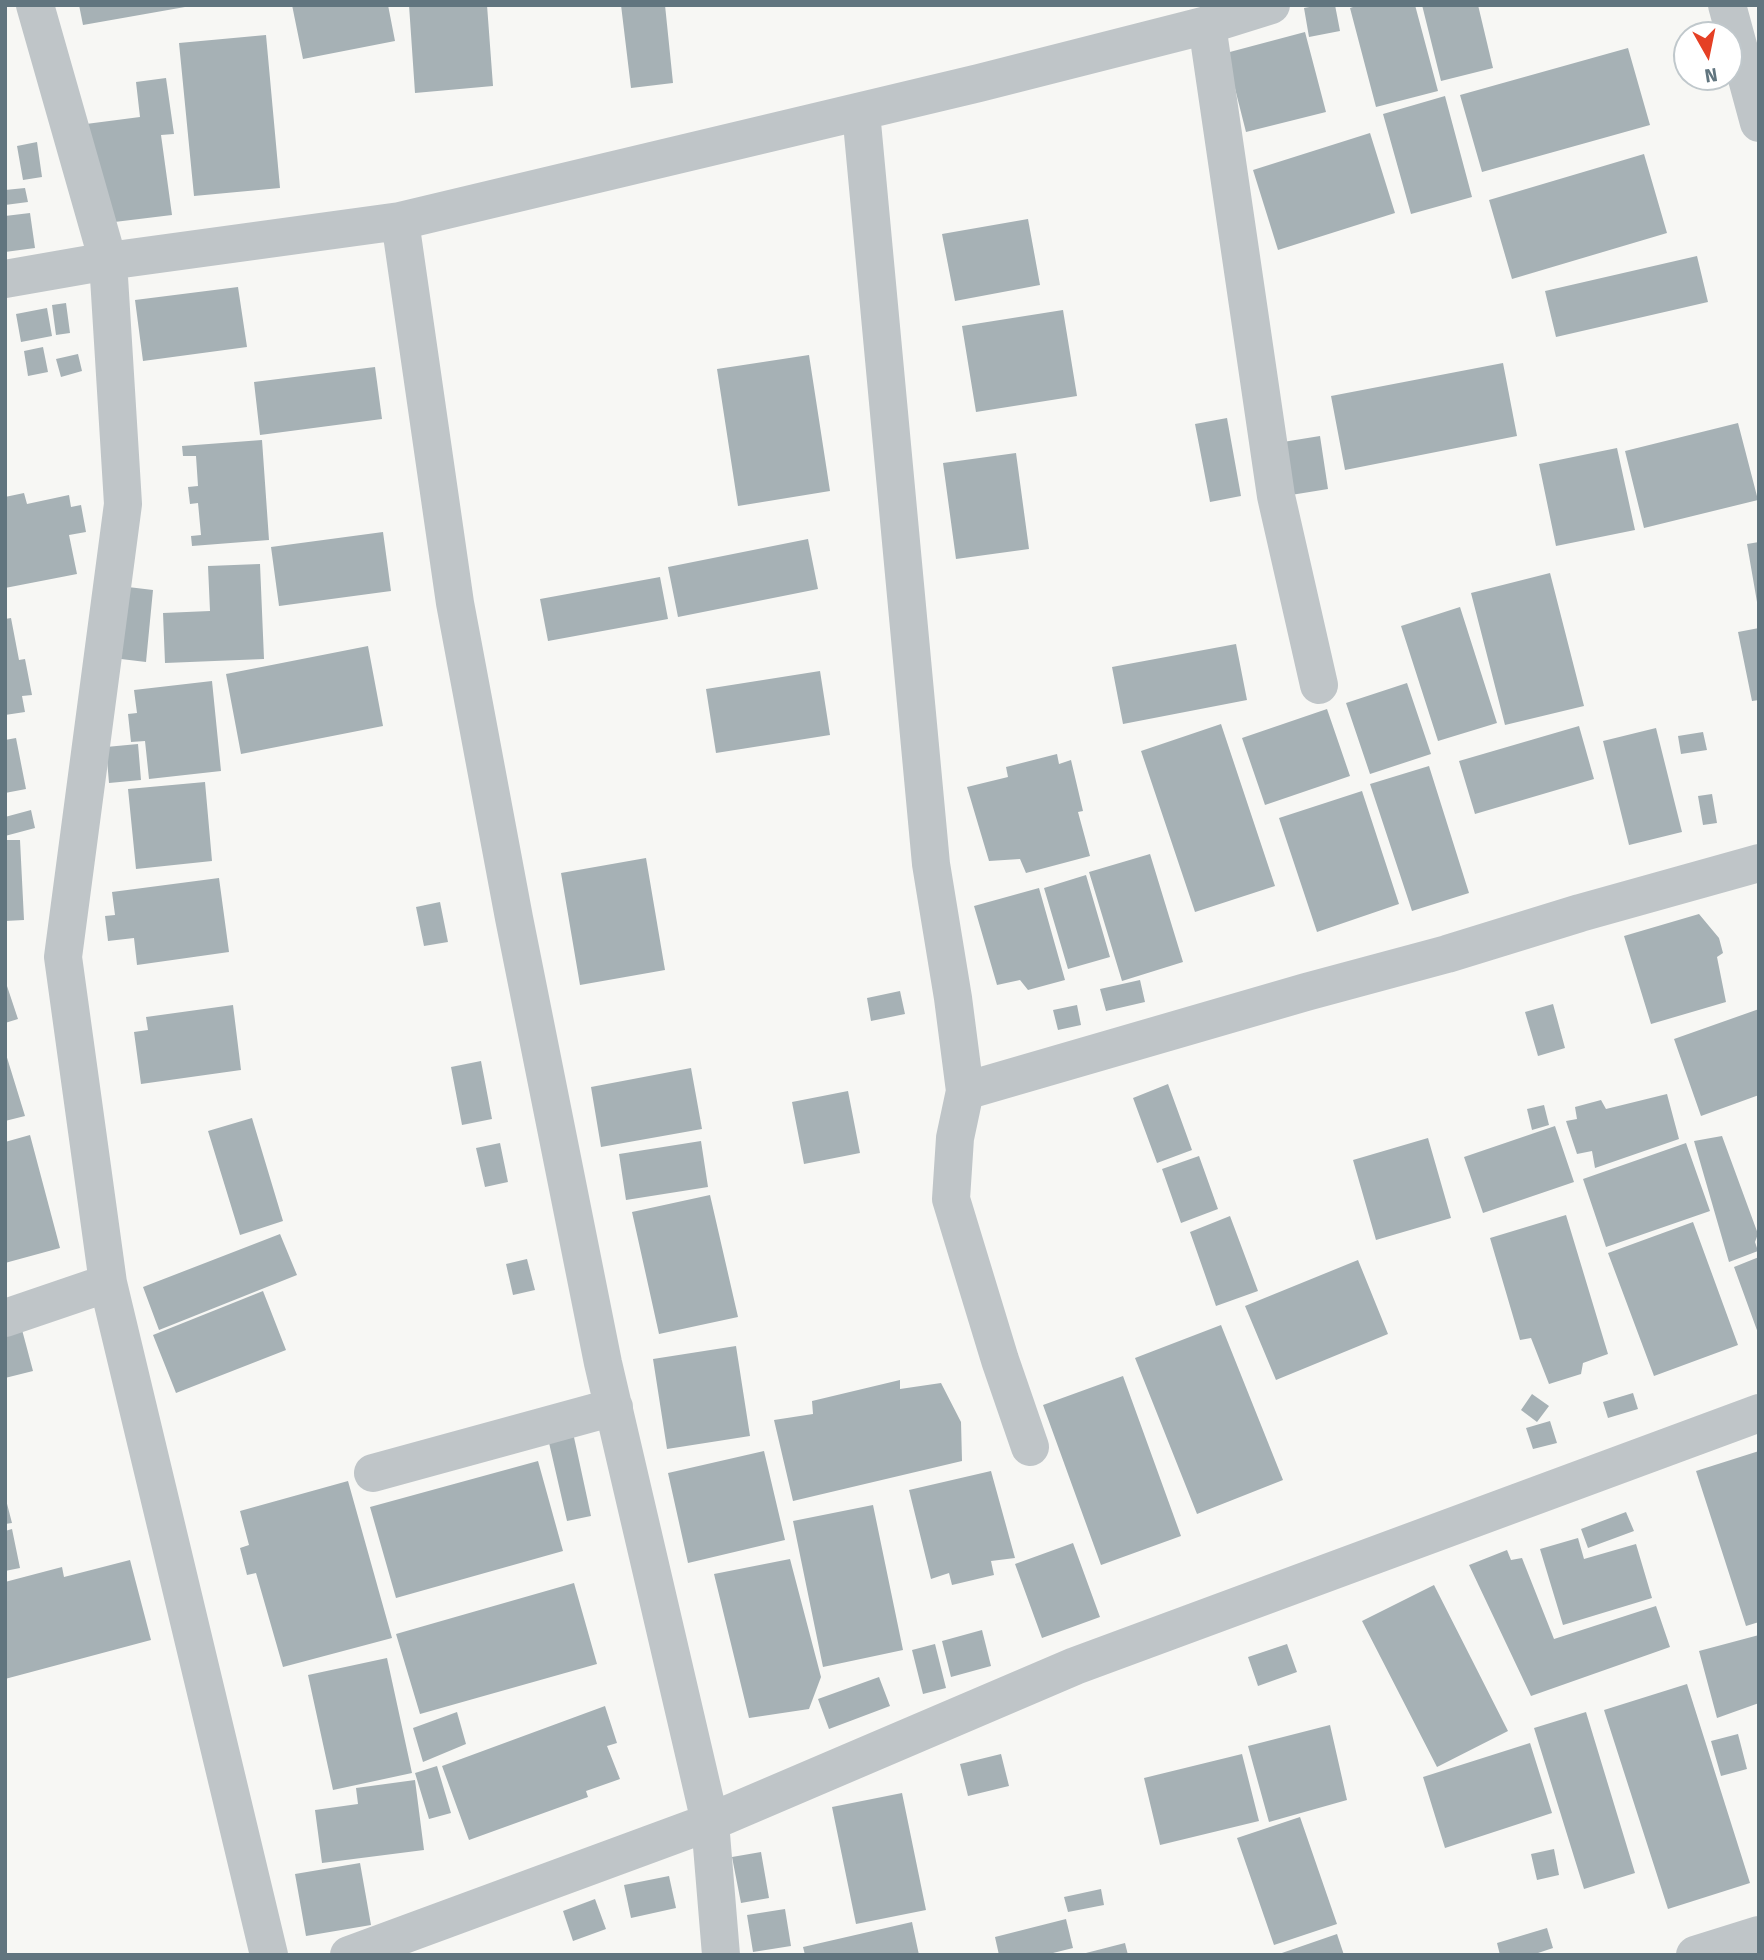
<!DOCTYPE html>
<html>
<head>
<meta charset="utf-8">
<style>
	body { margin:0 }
	#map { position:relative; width:1764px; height:1960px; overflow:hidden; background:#f7f7f4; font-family:"Fira Sans",sans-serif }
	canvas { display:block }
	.frame { position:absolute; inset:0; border:7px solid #61757f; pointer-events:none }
	.north { position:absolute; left:1673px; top:21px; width:70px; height:70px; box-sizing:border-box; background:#fff; border:2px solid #c0c8cc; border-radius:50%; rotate:171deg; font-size:19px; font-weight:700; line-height:28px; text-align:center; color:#61757f }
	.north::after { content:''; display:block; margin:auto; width:24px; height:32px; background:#e54025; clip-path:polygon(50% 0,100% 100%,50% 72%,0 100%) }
</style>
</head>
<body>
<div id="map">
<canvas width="1764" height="1960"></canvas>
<div class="frame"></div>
<div class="north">N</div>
</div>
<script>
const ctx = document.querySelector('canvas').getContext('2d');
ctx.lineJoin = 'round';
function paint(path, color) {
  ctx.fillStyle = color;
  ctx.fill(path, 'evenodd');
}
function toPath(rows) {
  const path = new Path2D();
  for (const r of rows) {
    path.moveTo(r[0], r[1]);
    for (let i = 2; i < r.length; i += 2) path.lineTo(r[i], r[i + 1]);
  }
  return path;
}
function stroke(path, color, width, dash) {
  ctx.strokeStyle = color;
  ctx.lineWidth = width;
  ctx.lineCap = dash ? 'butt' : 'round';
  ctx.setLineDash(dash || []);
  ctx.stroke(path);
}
const building = toPath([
	[79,5,184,5,185,7,83,25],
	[292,5,388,5,395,41,303,59],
	[409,5,487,5,493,86,415,93],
	[621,5,665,5,673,83,631,88],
	[1320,5,1335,5,1340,31,1309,37,1304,8],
	[1359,5,1415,5,1438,91,1376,107,1350,8],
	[1422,5,1478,5,1493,68,1441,81],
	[1305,32,1326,112,1246,132,1226,53],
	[266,35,280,188,194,196,179,43],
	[1628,48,1650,125,1482,172,1460,95],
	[166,78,174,134,161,135,172,215,98,224,86,124,140,117,136,82],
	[1445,96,1472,197,1411,214,1383,114],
	[1370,133,1395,213,1278,250,1253,170],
	[37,142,42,177,23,180,17,146],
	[1644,154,1667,233,1512,279,1489,200],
	[25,188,28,202,5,205,5,190],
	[30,213,35,248,5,252,5,216],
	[1028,219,1040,285,955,301,942,234],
	[1697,256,1708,302,1556,337,1545,291],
	[238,287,247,347,143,361,135,300],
	[66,303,70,333,56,335,52,305],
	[47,308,52,336,21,342,16,314],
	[1063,310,1077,396,976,412,962,326],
	[43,347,48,372,28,376,24,351],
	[78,354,82,371,61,377,56,359],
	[809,355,830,491,738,506,717,369],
	[1503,363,1517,436,1345,470,1331,396],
	[375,367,382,419,260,435,254,382],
	[1227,418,1241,496,1210,502,1195,424],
	[1738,423,1758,500,1644,528,1625,451],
	[1320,436,1328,489,1291,495,1283,442],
	[262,440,269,540,192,546,191,536,201,535,198,503,190,504,188,487,198,486,196,456,183,456,182,446],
	[1617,448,1635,530,1556,546,1539,464],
	[1016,453,1029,549,956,559,943,463],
	[24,493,27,504,69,495,71,507,81,505,86,532,69,535,77,574,5,588,5,497],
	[383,532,391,591,279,606,271,547],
	[808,539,818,589,678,617,668,567],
	[1759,542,1759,602,1757,602,1747,544],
	[260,564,264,659,165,663,163,613,210,611,208,566],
	[1550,573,1584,706,1505,725,1471,593],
	[660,577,668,619,548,641,540,599],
	[128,587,153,590,146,662,121,659],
	[1460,607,1497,723,1438,741,1401,626],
	[11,618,19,660,25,659,32,695,22,696,25,712,5,715,5,619],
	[1759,628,1759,700,1752,701,1738,632],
	[1236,644,1247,700,1123,724,1112,667],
	[368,646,383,726,241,754,226,674],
	[820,671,830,735,716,753,706,689],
	[212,681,221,771,149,779,145,741,131,742,128,714,137,713,134,690],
	[1407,683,1431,754,1370,774,1346,703],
	[1327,709,1350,776,1265,805,1242,738],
	[1221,724,1275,886,1195,912,1141,751],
	[1579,726,1594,779,1475,814,1459,761],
	[1656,728,1682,832,1629,845,1603,741],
	[1703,732,1707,750,1681,754,1678,736],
	[16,738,26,789,5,793,5,740],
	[138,744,141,780,109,783,106,747],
	[1057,754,1059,764,1071,760,1083,811,1078,812,1090,856,1026,873,1020,859,989,861,967,787,1008,777,1006,767],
	[1429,766,1469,893,1412,911,1370,784],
	[205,782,212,861,136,869,128,789],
	[1362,791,1399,904,1317,932,1279,818],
	[1712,794,1717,823,1703,825,1698,796],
	[31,810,35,828,5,836,5,817],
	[5,840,20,840,24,920,5,921],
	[1150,854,1183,962,1122,981,1089,872],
	[646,858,665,970,580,985,561,873],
	[1086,875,1110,957,1068,969,1044,888],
	[219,878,229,952,137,965,134,938,108,941,105,916,115,915,112,892],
	[1039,888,1065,980,1028,990,1020,980,997,985,974,906],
	[440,902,448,942,424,946,416,907],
	[1699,914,1719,938,1723,953,1717,957,1726,1002,1651,1024,1624,936],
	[5,980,18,1019,5,1023],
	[1140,980,1145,1002,1106,1011,1100,989],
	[900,991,905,1014,871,1021,867,998],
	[1553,1004,1565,1048,1538,1056,1525,1012],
	[233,1005,241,1070,141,1084,134,1032,148,1030,146,1017],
	[1077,1005,1081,1025,1058,1030,1053,1010],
	[1759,1009,1759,1095,1701,1116,1674,1039],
	[5,1051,25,1116,5,1121],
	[481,1061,492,1119,462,1125,451,1067],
	[691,1068,702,1129,601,1147,591,1087],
	[1168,1084,1192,1150,1157,1163,1133,1098],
	[848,1091,860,1153,804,1164,792,1102],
	[1667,1094,1679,1139,1595,1168,1592,1151,1577,1154,1566,1121,1577,1119,1575,1107,1601,1100,1606,1109],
	[1544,1105,1549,1125,1532,1130,1527,1109],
	[252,1118,283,1221,240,1235,208,1131],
	[1555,1126,1574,1182,1483,1213,1464,1157],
	[30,1135,60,1248,5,1263,5,1142],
	[1722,1136,1758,1234,1755,1242,1758,1251,1729,1262,1694,1141],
	[1428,1138,1451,1218,1376,1240,1353,1160],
	[701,1141,708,1187,626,1200,619,1154],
	[500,1143,508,1182,485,1187,476,1148],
	[1686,1143,1710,1211,1606,1247,1583,1179],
	[1199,1156,1218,1209,1181,1223,1162,1169],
	[710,1195,738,1317,659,1334,632,1212],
	[1566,1215,1608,1354,1583,1363,1581,1374,1549,1384,1531,1338,1520,1340,1490,1238],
	[1230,1216,1258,1291,1216,1306,1190,1232],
	[1693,1222,1738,1345,1654,1376,1608,1253],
	[280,1234,297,1275,159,1330,143,1287],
	[1759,1257,1759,1333,1758,1333,1734,1267],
	[527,1259,535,1290,513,1295,506,1264],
	[1358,1260,1388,1334,1276,1380,1245,1306],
	[263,1291,286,1350,176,1393,153,1335],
	[1221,1325,1283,1480,1197,1514,1135,1358],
	[21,1326,33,1371,5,1378,5,1330],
	[736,1346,750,1436,667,1449,653,1359],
	[1123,1376,1181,1536,1101,1565,1043,1405],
	[900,1380,900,1389,941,1383,961,1422,962,1461,793,1501,774,1420,813,1414,812,1401],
	[1633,1393,1638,1409,1608,1418,1603,1402],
	[1532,1394,1549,1406,1537,1422,1521,1410],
	[1550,1421,1557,1443,1533,1449,1526,1428],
	[572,1428,591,1516,567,1521,547,1434],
	[764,1451,785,1540,688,1563,668,1473],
	[1759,1451,1759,1622,1746,1626,1696,1471],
	[538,1461,563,1551,396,1598,370,1507],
	[991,1471,1015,1558,991,1561,994,1575,952,1585,949,1573,931,1579,909,1490],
	[348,1481,392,1638,283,1667,256,1573,247,1575,240,1548,249,1545,240,1511],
	[5,1496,12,1523,5,1524],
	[873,1505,903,1650,823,1667,793,1521],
	[1626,1512,1634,1531,1588,1548,1581,1529],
	[12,1529,20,1568,5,1571,5,1531],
	[1578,1538,1584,1559,1636,1544,1652,1598,1563,1625,1540,1549],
	[1073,1543,1100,1617,1042,1638,1015,1564],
	[1507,1550,1511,1560,1522,1558,1554,1639,1656,1606,1670,1647,1531,1696,1469,1565],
	[790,1559,821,1677,809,1709,749,1718,714,1574],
	[130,1560,151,1640,5,1679,5,1582,62,1567,64,1577],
	[574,1583,597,1664,420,1714,396,1634],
	[1434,1585,1508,1731,1437,1767,1362,1621],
	[982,1630,991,1666,951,1677,942,1641],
	[1759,1635,1759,1703,1717,1718,1699,1651],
	[935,1644,946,1688,923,1694,912,1650],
	[1287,1644,1297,1672,1258,1686,1248,1657],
	[387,1658,412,1773,333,1790,308,1675],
	[879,1677,890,1706,829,1729,818,1699],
	[1687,1684,1750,1883,1668,1909,1604,1710],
	[605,1706,617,1743,607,1746,620,1779,586,1791,588,1797,469,1840,442,1766],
	[457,1712,466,1744,423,1762,413,1728],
	[1586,1712,1635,1873,1584,1889,1534,1728],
	[1330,1725,1347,1800,1269,1822,1248,1746],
	[1738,1734,1747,1769,1721,1776,1711,1741],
	[1530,1743,1552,1813,1445,1848,1423,1777],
	[1001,1754,1009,1786,968,1796,960,1764],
	[1242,1754,1259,1821,1160,1845,1144,1778],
	[437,1766,451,1813,429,1819,415,1773],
	[415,1780,424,1850,322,1863,315,1810,358,1804,356,1788],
	[902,1793,926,1910,856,1924,832,1807],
	[1300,1817,1337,1924,1274,1945,1237,1838],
	[1554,1849,1559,1875,1537,1880,1531,1854],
	[761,1852,769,1898,741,1903,732,1857],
	[360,1863,371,1925,306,1936,295,1874],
	[669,1876,676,1908,631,1918,624,1885],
	[1101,1889,1104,1905,1068,1912,1064,1897],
	[595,1899,606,1929,573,1941,563,1911],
	[785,1909,791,1946,753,1952,747,1915],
	[1066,1919,1073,1948,1045,1955,999,1955,995,1937],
	[912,1922,919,1955,805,1955,803,1947],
	[1547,1928,1553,1948,1532,1955,1500,1955,1497,1943],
	[1337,1934,1344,1955,1279,1955,1279,1954],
	[1125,1943,1128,1955,1082,1955,1082,1954]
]);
const minor = toPath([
	[35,5,108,261,123,504,63,957,108,1283],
	[1727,5,1759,123],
	[1207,25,1276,496,1319,685],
	[861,112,931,864,953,998,965,1091,955,1138,951,1199,1000,1360,1030,1447],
	[400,221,455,603,514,918,603,1363,710,1822,721,1955],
	[5,279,108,261,400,221,979,83,1207,25,1271,5],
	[965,1091,1306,992,1447,954,1580,913,1759,863],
	[5,1318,108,1283,269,1955],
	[373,1473,614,1407],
	[349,1955,710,1822,1075,1666,1759,1413],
	[1695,1955,1759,1935]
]);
paint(building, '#a6b1b5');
stroke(minor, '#bfc5c8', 38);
</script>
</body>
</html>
